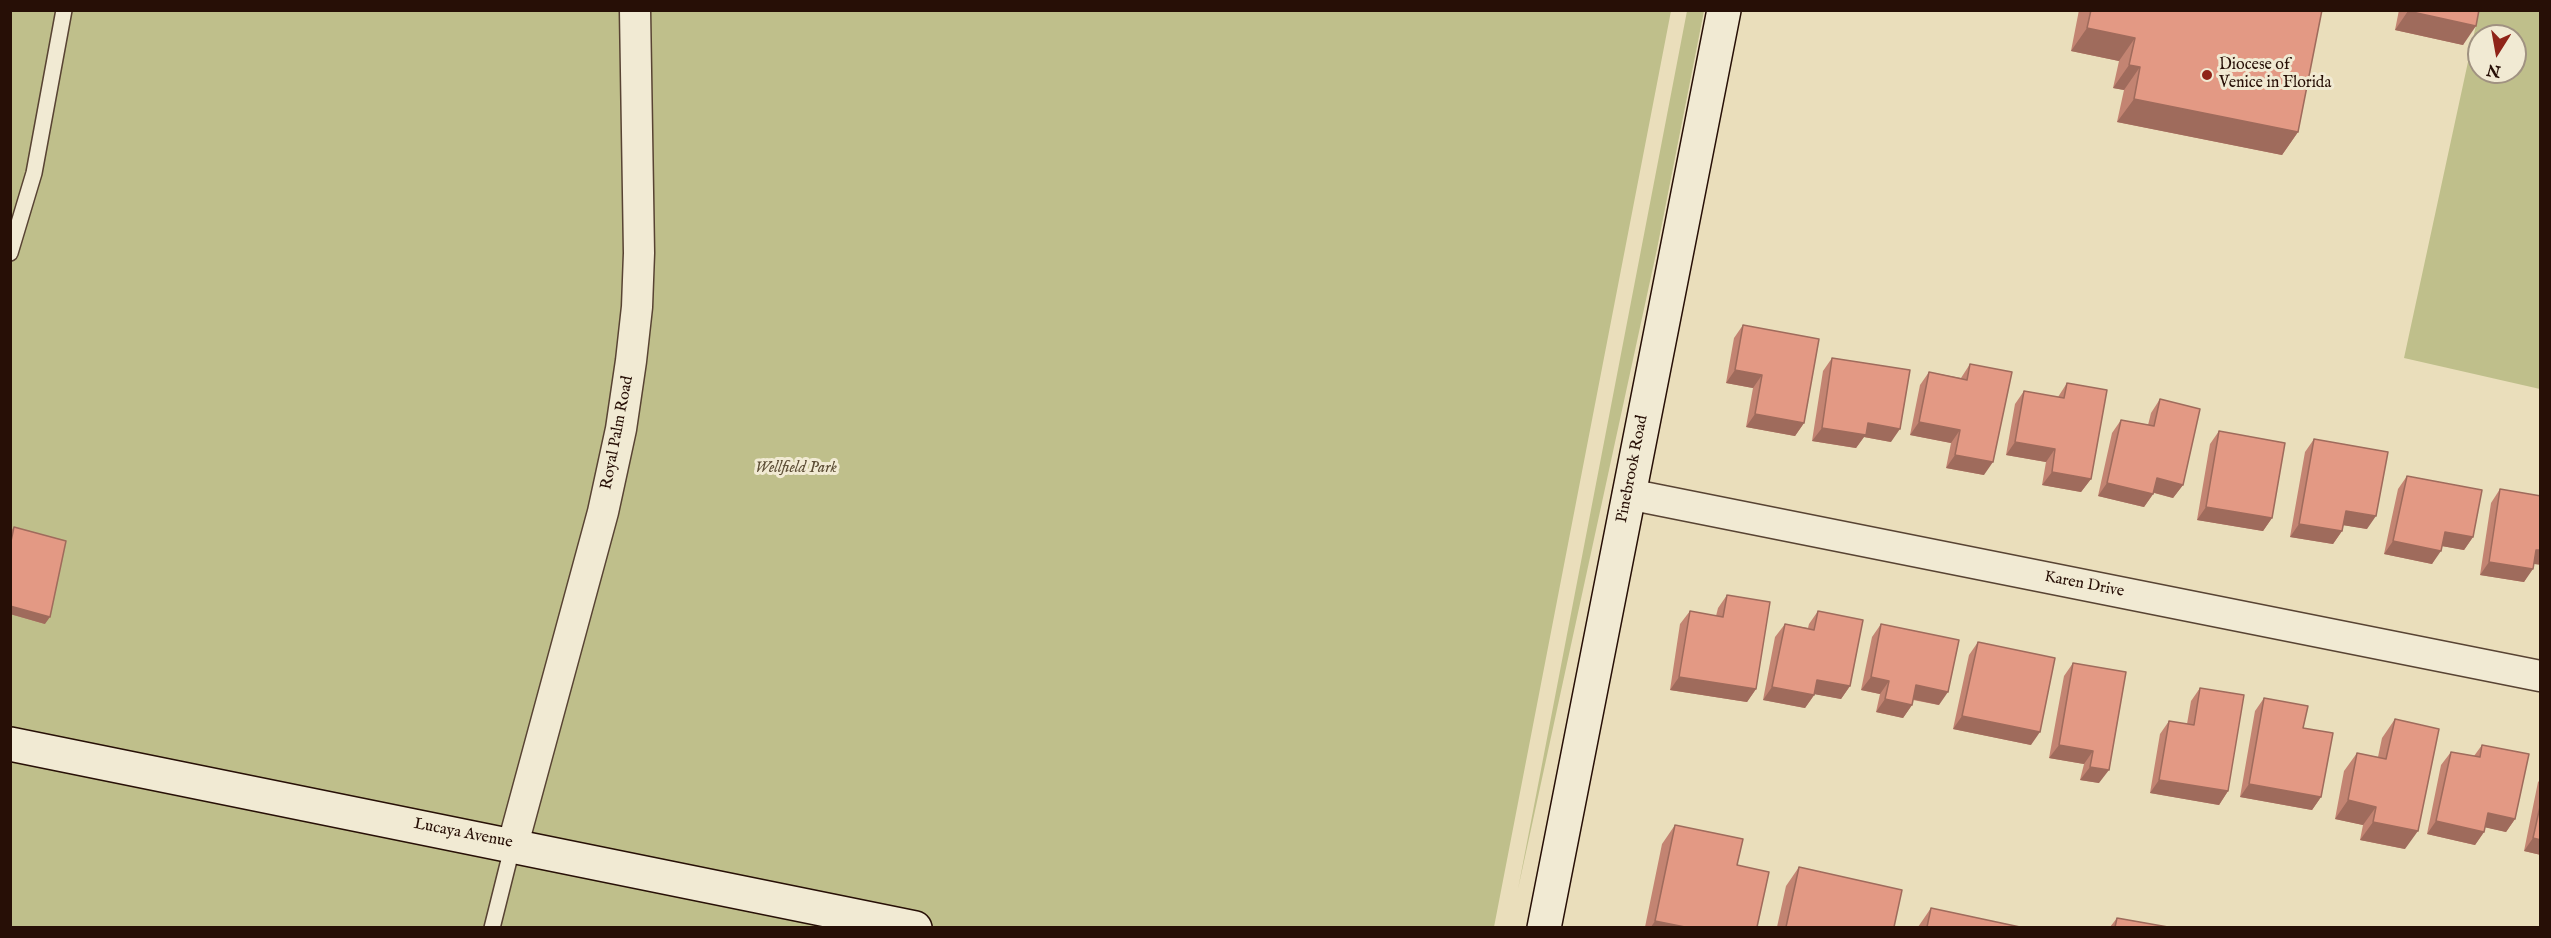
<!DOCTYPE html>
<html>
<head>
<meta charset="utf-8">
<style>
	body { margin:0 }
	#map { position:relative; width:2551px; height:938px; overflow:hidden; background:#eadebb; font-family:"IM FELL English",serif }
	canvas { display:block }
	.frame { position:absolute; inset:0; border:12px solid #270f06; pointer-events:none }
	.north { position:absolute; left:2467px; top:24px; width:60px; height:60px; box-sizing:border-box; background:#f1ead3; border:2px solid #a09281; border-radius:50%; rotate:191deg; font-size:16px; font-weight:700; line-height:24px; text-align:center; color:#270f06 }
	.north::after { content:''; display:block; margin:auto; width:21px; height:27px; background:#8f2418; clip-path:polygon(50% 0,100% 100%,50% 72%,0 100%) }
</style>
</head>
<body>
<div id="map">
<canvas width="2551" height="938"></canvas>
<div class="frame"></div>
<div class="north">N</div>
</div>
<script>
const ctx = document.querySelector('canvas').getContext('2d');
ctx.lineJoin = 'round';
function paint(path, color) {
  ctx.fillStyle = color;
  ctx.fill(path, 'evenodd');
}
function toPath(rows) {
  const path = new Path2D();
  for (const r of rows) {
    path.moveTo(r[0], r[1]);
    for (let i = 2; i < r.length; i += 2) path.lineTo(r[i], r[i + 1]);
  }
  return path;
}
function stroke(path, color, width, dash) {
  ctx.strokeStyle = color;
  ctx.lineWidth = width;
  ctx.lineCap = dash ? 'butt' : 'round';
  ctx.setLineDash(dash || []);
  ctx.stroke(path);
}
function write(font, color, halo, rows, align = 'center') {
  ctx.font = font + ' "IM FELL English",serif';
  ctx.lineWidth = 6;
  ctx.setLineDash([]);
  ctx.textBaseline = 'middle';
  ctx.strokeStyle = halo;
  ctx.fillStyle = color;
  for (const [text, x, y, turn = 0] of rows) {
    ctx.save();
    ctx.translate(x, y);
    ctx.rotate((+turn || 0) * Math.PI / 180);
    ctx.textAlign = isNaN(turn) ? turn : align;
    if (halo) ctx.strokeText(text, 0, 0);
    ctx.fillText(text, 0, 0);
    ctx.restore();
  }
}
const green = toPath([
	[10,11,1671,11,1494,927,11,927],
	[1687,11,1704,11,1657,249,1518,889],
	[2479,11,2540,11,2540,389,2404,358],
	[2479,36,2515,36,2515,72,2479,72]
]);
const lane = toPath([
	[10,253,34,173,64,10],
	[492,928,513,844]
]);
const street = toPath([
	[1628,494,2540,676],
	[513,844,603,512,621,429,631,361,637,307,639,253,635,10]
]);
const secondary = toPath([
	[10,744,915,928],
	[1544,928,1724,10]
]);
const wall = toPath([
	[2079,10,2322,10,2298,132,2282,155,2117,122,2124,90,2113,88,2119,61,2071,51],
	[2399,10,2479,10,2463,45,2395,30],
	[1743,325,1804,423,1795,436,1746,427,1753,388,1726,383,1734,338],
	[1832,358,1891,442,1864,437,1856,448,1812,441,1823,371],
	[1970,364,1984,475,1946,468,1951,443,1910,435,1920,385,1929,372,1961,378],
	[2067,383,2091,479,2081,492,2042,485,2046,462,2006,455,2015,404,2024,391,2058,397],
	[2160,399,2183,485,2173,498,2154,493,2144,507,2098,496,2112,433,2121,420,2148,425,2151,413],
	[2219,431,2272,518,2263,531,2197,520,2210,444],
	[2314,439,2367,529,2343,525,2342,531,2333,544,2290,537,2305,452],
	[2407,476,2473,537,2464,550,2442,546,2432,564,2384,554,2398,489],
	[2500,489,2534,564,2524,582,2480,575,2491,503],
	[14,527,45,624,10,614,10,532],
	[1727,595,1756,689,1747,702,1670,690,1680,624,1690,611,1716,616,1718,608],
	[1818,611,1850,686,1841,699,1815,694,1805,708,1763,700,1775,637,1785,624,1808,628,1809,624],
	[1881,624,1939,705,1913,700,1912,705,1903,718,1876,712,1880,694,1861,690,1872,637],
	[1978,642,2031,745,1953,729,1969,655],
	[2073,663,2099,783,2080,780,2084,764,2049,758,2064,676],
	[2200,688,2228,791,2219,805,2150,793,2160,734,2169,721,2187,724,2191,701],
	[2264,698,2303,728,2321,797,2312,810,2240,797,2255,711],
	[2395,719,2405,849,2360,840,2363,825,2335,819,2344,771,2357,753,2378,757,2382,738],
	[2482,745,2515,819,2506,832,2485,827,2484,832,2475,845,2427,834,2441,765,2451,752,2474,756],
	[2541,779,2541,855,2524,851,2538,782],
	[1675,825,1737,865,1757,927,1645,927,1662,844],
	[1799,867,1894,927,1777,927,1786,886],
	[1931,908,2020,927,1918,927],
	[2117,918,2168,927,2110,927]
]);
const shadedWall = toPath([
	[2408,11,2476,26,2463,45,2395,30],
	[2087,28,2135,38,2119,61,2071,51],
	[2129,65,2140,67,2124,90,2113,88],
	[2134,99,2298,132,2282,155,2117,122],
	[1735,370,1762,375,1753,388,1726,383],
	[1755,414,1804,423,1795,436,1746,427],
	[1919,422,1960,430,1951,443,1910,435],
	[1868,423,1900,429,1891,442,1864,437,1856,448,1812,441,1822,428],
	[2015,442,2055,449,2046,462,2006,455],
	[1955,455,1993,462,1984,475,1946,468],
	[2052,472,2091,479,2081,492,2042,485],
	[2157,478,2183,485,2173,498,2148,491],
	[2107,483,2153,494,2144,507,2098,496],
	[2206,507,2272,518,2263,531,2197,520],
	[2346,511,2376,516,2367,529,2336,524],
	[2299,524,2342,531,2333,544,2290,537],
	[2445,532,2473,537,2464,550,2436,545],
	[2393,541,2441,551,2432,564,2384,554],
	[2536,550,2541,550,2541,565,2527,563],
	[2489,562,2533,569,2524,582,2480,575],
	[10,606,50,617,45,624,10,614],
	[1679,677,1756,689,1747,702,1670,690],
	[1871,677,1889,681,1880,694,1861,690],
	[1817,680,1850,686,1841,699,1808,693],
	[1916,685,1948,692,1939,705,1907,698],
	[1772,687,1814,695,1805,708,1763,700],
	[1885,699,1912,705,1903,718,1876,712],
	[1962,716,2040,732,2031,745,1953,729],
	[2059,745,2093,751,2084,764,2049,758],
	[2090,767,2109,770,2099,783,2080,780],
	[2159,780,2228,791,2219,805,2150,793],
	[2249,784,2321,797,2312,810,2240,797],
	[2348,800,2376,807,2363,825,2335,819],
	[2488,813,2515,819,2506,832,2479,826],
	[2436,821,2484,832,2475,845,2427,834],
	[2373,822,2418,831,2405,849,2360,840],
	[2533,838,2541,840,2541,855,2524,851],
	[1655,921,1685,927,1651,927]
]);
const building = toPath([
	[2091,10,2322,10,2298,132,2134,99,2140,67,2129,65,2135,38,2087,28,2091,10],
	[2408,10,2479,10,2476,26,2408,11,2408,10],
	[1743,325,1819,339,1804,423,1755,414,1762,375,1735,370,1743,325],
	[1832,358,1910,370,1900,429,1868,423,1866,435,1822,428,1832,358],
	[1970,364,2012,372,1993,462,1955,455,1960,430,1919,422,1929,372,1967,380,1970,364],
	[2067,383,2107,390,2091,479,2052,472,2055,449,2015,442,2024,391,2064,398,2067,383],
	[2160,399,2200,409,2183,485,2157,478,2153,494,2107,483,2121,420,2154,426,2160,399],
	[2219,431,2285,443,2272,518,2206,507,2219,431],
	[2314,439,2388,452,2376,516,2346,511,2342,531,2299,524,2314,439],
	[2407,476,2482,490,2473,537,2445,532,2441,551,2393,541,2407,476],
	[2500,489,2541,496,2541,550,2536,550,2533,569,2489,562,2500,489],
	[14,527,66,541,50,617,10,606,10,546,14,527],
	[1727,595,1770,602,1756,689,1679,677,1690,611,1723,617,1727,595],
	[1818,611,1863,620,1850,686,1817,680,1814,695,1772,687,1785,624,1814,630,1818,611],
	[1881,624,1959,640,1948,692,1916,685,1912,705,1885,699,1889,681,1871,677,1881,624],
	[1978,642,2055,658,2040,732,1962,716,1978,642],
	[2073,663,2126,672,2109,770,2090,767,2093,751,2059,745,2073,663],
	[2200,688,2244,695,2228,791,2159,780,2169,721,2194,725,2200,688],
	[2264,698,2308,706,2303,728,2333,733,2321,797,2249,784,2264,698],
	[2395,719,2439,729,2418,831,2373,822,2376,807,2348,800,2357,753,2386,759,2395,719],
	[2482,745,2529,754,2515,819,2488,813,2484,832,2436,821,2451,752,2480,757,2482,745],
	[2541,802,2541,840,2533,838,2541,802],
	[1675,825,1743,839,1737,865,1769,872,1757,927,1685,927,1655,921,1675,825],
	[1799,867,1902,890,1894,927,1786,927,1799,867],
	[1931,908,2020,927,1927,927,1931,908],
	[2117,918,2168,927,2115,927,2117,918]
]);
const markers = [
	[2207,75,6,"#8f2418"]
];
const poiNames = [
	["Diocese of",2219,66],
	["Venice in Florida",2219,84]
];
const streetNames = [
	["Royal Palm Road",618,433,-79],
	["Pinebrook Road",1633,469,-79],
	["Karen Drive",2084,585,11],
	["Lucaya Avenue",463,834,11]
];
const parkNames = [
	["Wellfield Park",796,469]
];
paint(green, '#bfbf8b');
stroke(lane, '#584333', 18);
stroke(street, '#584333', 33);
stroke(secondary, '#270f06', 36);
stroke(lane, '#f1ead3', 15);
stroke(street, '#f1ead3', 30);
stroke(secondary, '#f1ead3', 33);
paint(wall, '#c38472');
paint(shadedWall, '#9f6b5c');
paint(building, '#e39984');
stroke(building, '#9f6b5c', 1.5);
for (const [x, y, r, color] of markers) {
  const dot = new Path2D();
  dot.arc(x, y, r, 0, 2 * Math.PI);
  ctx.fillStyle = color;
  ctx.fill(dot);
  stroke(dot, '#f1ead3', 2);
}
write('16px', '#270f06', '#f1ead3', poiNames, 'left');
write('16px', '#270f06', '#f1ead3', streetNames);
write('italic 16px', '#5c4d35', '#f1ead3', parkNames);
</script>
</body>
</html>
